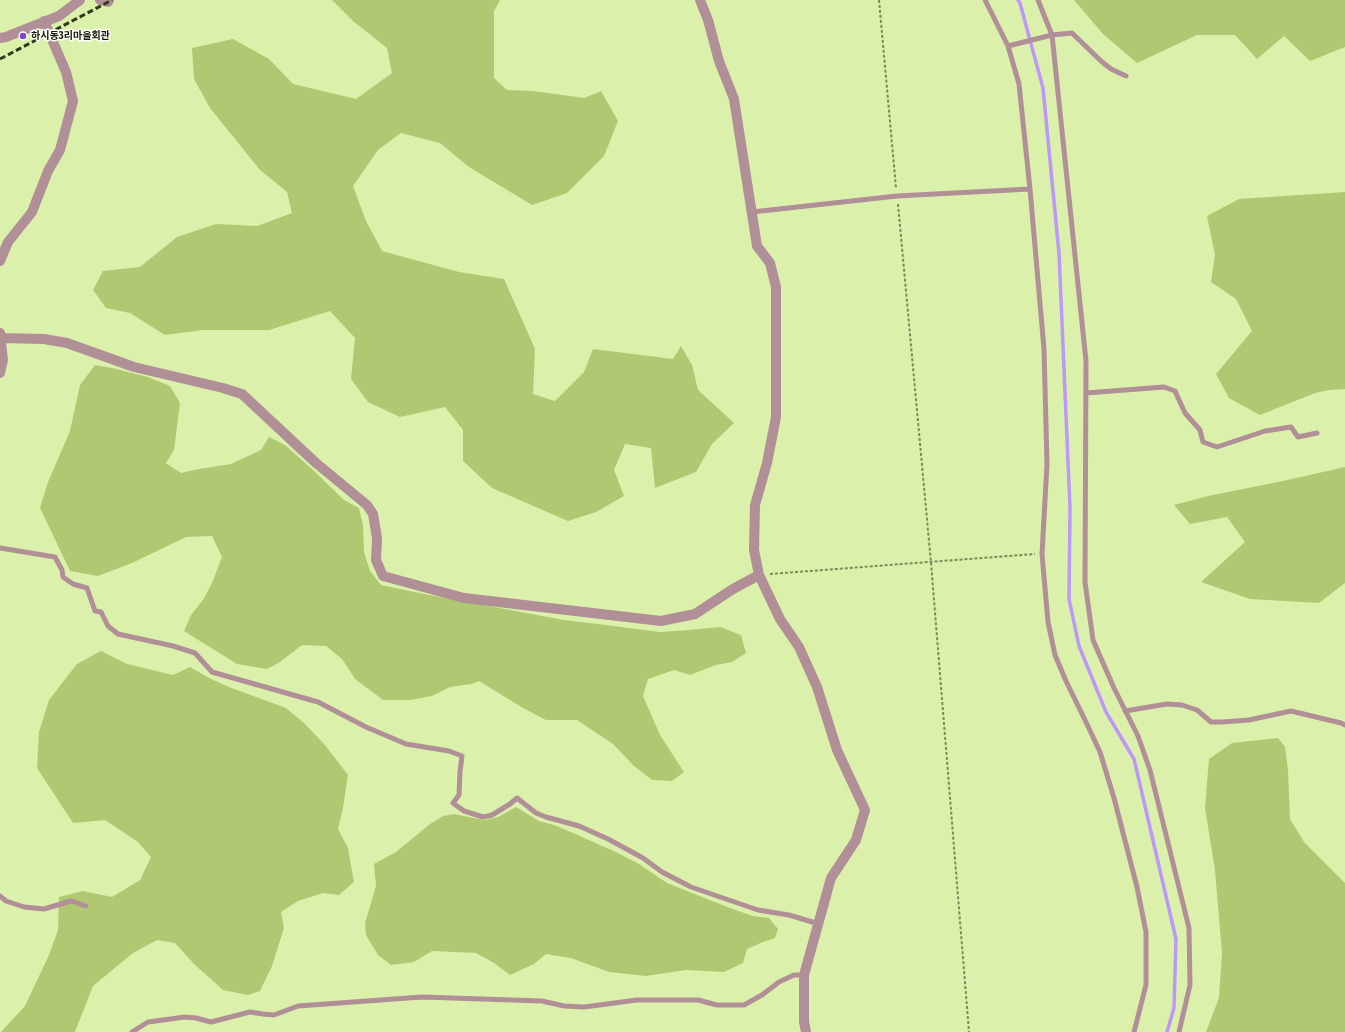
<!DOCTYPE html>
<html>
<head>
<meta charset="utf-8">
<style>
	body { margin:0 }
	canvas { display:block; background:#dbf0aa }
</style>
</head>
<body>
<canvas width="1345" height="1032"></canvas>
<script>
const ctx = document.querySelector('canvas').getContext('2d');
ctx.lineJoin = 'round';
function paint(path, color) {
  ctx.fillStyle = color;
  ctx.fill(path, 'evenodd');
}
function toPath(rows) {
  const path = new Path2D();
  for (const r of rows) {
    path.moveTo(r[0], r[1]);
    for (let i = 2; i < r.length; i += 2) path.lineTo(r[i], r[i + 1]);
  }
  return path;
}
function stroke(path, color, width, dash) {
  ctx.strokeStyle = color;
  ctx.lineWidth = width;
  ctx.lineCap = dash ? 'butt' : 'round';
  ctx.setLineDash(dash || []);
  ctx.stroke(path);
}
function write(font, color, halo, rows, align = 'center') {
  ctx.font = font + ' "Fira Sans","Noto Sans KR",sans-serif';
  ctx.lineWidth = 3;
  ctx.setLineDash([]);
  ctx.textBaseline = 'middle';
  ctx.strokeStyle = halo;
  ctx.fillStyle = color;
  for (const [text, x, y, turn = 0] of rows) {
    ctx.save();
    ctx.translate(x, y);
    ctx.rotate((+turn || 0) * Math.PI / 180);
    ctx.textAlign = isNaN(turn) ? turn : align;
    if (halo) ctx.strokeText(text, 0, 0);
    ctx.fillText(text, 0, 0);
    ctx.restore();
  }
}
const green = toPath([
	[332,0,500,0,494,11,494,78,507,90,533,91,584,98,601,91,618,121,604,156,567,193,532,205,469,167,440,143,401,133,378,150,353,186,366,221,382,251,459,272,504,279,535,349,533,394,555,401,584,372,593,349,673,359,681,346,692,365,698,390,734,423,712,444,696,472,655,488,651,448,625,444,614,470,624,496,596,512,568,521,492,488,463,461,463,430,445,407,400,417,368,402,351,379,355,338,330,311,269,330,203,330,165,335,130,313,106,308,93,290,103,271,140,267,177,237,216,224,257,226,292,213,287,192,260,170,210,108,194,79,192,48,233,39,269,59,293,84,356,99,392,73,387,48,353,21],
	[1074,0,1345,0,1345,47,1310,61,1284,36,1257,59,1235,35,1197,35,1137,63,1103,34],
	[1345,192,1345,389,1329,390,1315,393,1260,415,1229,398,1216,374,1252,331,1236,299,1211,282,1215,255,1207,216,1239,199],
	[95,365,112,368,148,377,170,386,180,403,174,450,166,463,181,473,199,469,231,464,261,450,269,437,285,445,313,470,344,500,359,508,363,525,364,552,370,571,381,585,419,593,564,620,606,625,660,632,689,630,720,627,741,635,746,653,732,662,716,665,690,675,674,670,648,679,643,696,660,735,684,772,672,781,652,780,634,766,613,744,577,720,546,720,523,708,479,681,471,684,450,687,432,696,410,700,383,700,355,679,342,659,326,646,302,645,280,662,267,669,237,664,184,631,191,615,203,600,212,583,222,557,212,536,186,537,132,563,98,576,70,571,40,508,48,482,70,431,80,385],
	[1345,467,1345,583,1319,603,1250,599,1201,582,1245,542,1227,517,1190,524,1174,505,1208,496,1283,481],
	[101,651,127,664,173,675,190,667,209,678,229,687,286,708,305,724,325,745,348,775,343,808,338,829,348,848,354,882,339,895,323,893,298,901,281,912,284,928,272,966,260,991,248,995,223,990,194,964,175,943,157,940,133,953,93,986,75,1032,1,1032,25,1006,49,955,58,930,59,897,83,891,112,897,140,880,151,857,138,842,105,820,73,823,37,768,39,732,49,700,77,664],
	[1278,738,1285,747,1288,770,1290,819,1304,842,1345,883,1345,1032,1206,1032,1219,998,1222,953,1215,870,1205,808,1209,759,1232,743],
	[516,807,539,821,557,826,616,852,639,864,667,883,730,908,753,916,769,918,778,929,775,938,763,942,747,949,743,963,724,972,686,970,646,976,609,972,571,958,546,954,534,964,510,975,494,963,476,953,432,951,414,962,391,965,378,955,366,935,365,923,376,886,374,864,396,852,430,824,443,816,454,814,484,820,498,817]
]);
const stream = toPath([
	[1018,0,1020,3,1043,88,1059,253,1070,508,1069,599,1079,646,1106,712,1134,759,1176,939,1174,1008,1167,1032]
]);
const path = toPath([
	[879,0,896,188],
	[898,204,931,563,969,1032],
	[770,574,1035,554]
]);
const lane = toPath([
	[985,0,1008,46,1019,84,1030,189,1044,349,1047,464,1042,554,1048,622,1055,655,1066,681,1085,720,1100,752,1114,798,1137,887,1146,932,1146,985,1134,1032],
	[1038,0,1052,35,1086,361,1085,582,1093,640,1114,688,1138,736,1150,770,1189,928,1190,985,1179,1032],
	[1008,46,1052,35,1072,33,1101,61,1111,69,1126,76],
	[752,212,897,196,1030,189],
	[1086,393,1164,387,1175,391,1185,413,1200,430,1203,442,1217,447,1265,431,1291,427,1298,437,1317,433],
	[0,548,55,557,62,570,63,577,73,584,87,588,95,611,101,612,108,626,118,634,173,646,195,653,212,672,318,702,366,727,406,744,449,751,462,756,460,772,459,795,453,803,464,811,483,817,492,815,510,804,517,798,536,813,546,817,579,826,608,839,643,858,662,872,691,887,758,910,789,915,819,924],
	[1125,711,1167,704,1182,705,1197,710,1211,722,1222,722,1249,720,1291,711,1341,723,1345,725],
	[0,896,6,901,24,907,44,909,71,901,86,906],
	[132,1032,148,1022,185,1017,196,1018,211,1022,250,1012,263,1014,274,1015,298,1006,422,997,542,1001,564,1006,584,1007,637,1000,698,1000,717,1005,744,1005,762,995,779,982,794,975,804,975]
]);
const street = toPath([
	[100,0,108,2,109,0],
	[700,0,708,20,719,61,734,99,757,246,770,263,776,287,776,417,767,463,755,505,754,550,759,575,780,619,799,647,817,687,837,750,865,810,856,840,831,878,804,975,804,1022,806,1032],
	[0,38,6,37,59,16,80,0],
	[0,261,8,242,32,212,48,171,60,150,73,101,66,72,44,21],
	[0,333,3,360,0,373],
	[1,338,44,339,67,343,134,367,223,388,242,394,316,463,367,505,373,514,377,538,376,560,383,576,464,598,661,621,695,614,733,589,759,575]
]);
const rail = toPath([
	[0,59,112,0]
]);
const markers = [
	[23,36,4,"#7d47be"]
];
const poiNames = [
	["하시동3리마을회관",31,36]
];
paint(green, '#b1c872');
stroke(stream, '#be98f8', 3.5);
stroke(path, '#7c8a5a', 2, [3, 2]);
stroke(lane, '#b18f97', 5);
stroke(street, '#b18f97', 10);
stroke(rail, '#31391a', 3, [6, 3]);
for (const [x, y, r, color] of markers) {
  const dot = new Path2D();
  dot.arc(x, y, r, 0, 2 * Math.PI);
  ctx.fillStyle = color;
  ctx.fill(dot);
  stroke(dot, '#fff', 1.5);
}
write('bold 10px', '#151b02', '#fff', poiNames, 'left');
</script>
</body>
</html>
